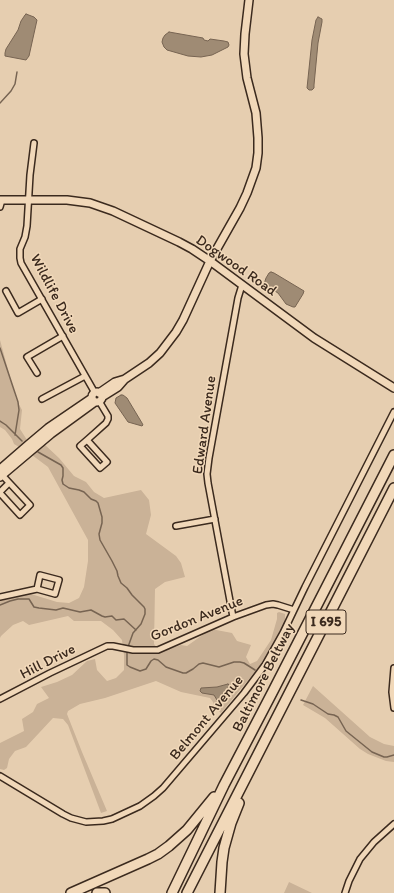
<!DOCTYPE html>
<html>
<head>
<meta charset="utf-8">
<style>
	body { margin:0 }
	canvas { display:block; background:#e6ceb0 }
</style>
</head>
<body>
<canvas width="394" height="893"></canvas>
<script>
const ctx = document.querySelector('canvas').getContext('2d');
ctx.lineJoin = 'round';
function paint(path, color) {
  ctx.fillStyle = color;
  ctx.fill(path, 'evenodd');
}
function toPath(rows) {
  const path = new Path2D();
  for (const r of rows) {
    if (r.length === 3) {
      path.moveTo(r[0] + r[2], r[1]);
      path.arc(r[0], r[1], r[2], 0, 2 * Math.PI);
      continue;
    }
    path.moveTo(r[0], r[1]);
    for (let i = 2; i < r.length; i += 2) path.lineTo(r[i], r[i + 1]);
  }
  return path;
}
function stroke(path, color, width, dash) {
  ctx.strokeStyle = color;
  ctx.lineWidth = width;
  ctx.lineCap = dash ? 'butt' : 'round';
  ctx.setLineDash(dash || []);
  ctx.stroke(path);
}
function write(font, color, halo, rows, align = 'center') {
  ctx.font = font + ' Itim,sans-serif';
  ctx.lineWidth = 3;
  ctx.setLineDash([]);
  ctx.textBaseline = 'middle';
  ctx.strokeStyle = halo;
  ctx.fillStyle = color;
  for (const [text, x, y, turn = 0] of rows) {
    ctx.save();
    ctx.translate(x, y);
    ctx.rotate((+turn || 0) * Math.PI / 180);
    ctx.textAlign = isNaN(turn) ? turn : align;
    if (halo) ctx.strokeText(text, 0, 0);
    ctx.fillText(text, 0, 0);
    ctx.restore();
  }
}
const green = toPath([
	[0,340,16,399,22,410,20,429,27,440,19,447,14,444,12,439,5,430,0,427],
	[44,444,59,458,74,476,86,482,94,492,104,498,141,490,149,500,151,515,146,534,176,556,181,563,185,577,165,582,155,589,154,644,160,652,181,645,187,646,211,629,232,633,237,641,251,645,246,657,250,664,257,661,271,640,277,619,277,613,279,612,285,614,285,620,281,632,263,662,221,713,215,708,213,702,210,698,181,692,156,681,105,698,80,704,68,711,67,714,82,752,107,811,101,813,68,725,63,719,53,718,26,747,15,751,9,759,7,768,4,770,0,769,0,743,24,731,22,719,33,712,37,704,49,698,41,687,57,682,72,675,87,661,95,659,97,670,107,681,116,678,124,670,124,655,122,640,113,630,101,621,74,621,68,616,29,625,23,621,13,625,1,636,0,638,0,601,31,594,57,602,69,603,79,598,84,587,88,561,88,540,48,467,32,455],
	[313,686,370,737,384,744,394,746,394,762,386,761,368,754,360,749,325,718,303,705],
	[289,882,312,893,284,893]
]);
const water = toPath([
	[26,14,34,17,37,20,29,56,26,60,5,56,5,53,6,49,18,30,21,21,25,15,26,14],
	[318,17,322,19,322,22,318,43,314,85,314,88,312,90,309,90,307,88,312,40,316,20,318,17],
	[169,32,203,38,204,40,208,41,210,39,224,41,228,42,229,45,228,47,212,55,201,57,188,56,167,50,164,47,162,42,163,38,165,35,169,32],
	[271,272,274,273,304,291,303,294,295,307,293,307,286,304,278,293,270,288,264,284,266,278,269,273,271,272],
	[121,395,123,395,127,398,142,423,143,425,142,426,128,422,115,403,116,398,121,395],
	[228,684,230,686,220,701,217,700,214,695,202,693,200,691,201,688,217,687,228,684]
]);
const stream = toPath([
	[0,103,11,91,15,84,17,72],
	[0,348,18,402,19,410,15,435],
	[0,421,6,425,22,441],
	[38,452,61,465,63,468,63,476,62,480,63,484,69,488,79,490,84,492,91,499,96,501,98,503,102,517,102,523,99,534,100,540,112,561,117,571,118,576,121,583,127,588,132,595,144,607,145,609,145,614,141,624,133,633,128,647],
	[0,605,10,601,18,599,29,599,34,607,39,608,56,610,63,608,80,612,91,610,102,616,105,617,112,616,116,620,124,619,136,630],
	[127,650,127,665,130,667,140,671,146,669,151,661,154,659,158,660,166,667,183,673,186,673,193,669,199,664,203,663,219,667,234,662,240,662,244,663,255,670],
	[301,700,313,704,328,714,334,715,338,717,346,731,372,752,384,757,387,757,394,755]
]);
const street = toPath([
	[34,143,30,175,27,226,25,237,20,249,20,258,21,263,95,393],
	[0,207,2,200],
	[6,291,18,313,42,299],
	[37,373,27,357,63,336],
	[42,399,85,376],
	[87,440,107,462,100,468,80,446,87,440,106,423,108,419,108,416,99,401],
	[0,492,9,483],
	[0,493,20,515,30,505,2,475],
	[176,526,215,519],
	[0,597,37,589,55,594,59,580,40,575,37,589],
	[233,617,208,483,207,474,209,458,238,298,242,285],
	[394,668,392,692,394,708],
	[0,699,50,673,107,646,113,646,133,650,158,650,233,617,266,605,273,604,278,605,294,610],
	[0,776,63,814,71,818,86,822,103,821,112,819,140,806,154,796,163,788,244,693,265,665,283,633,305,587,394,412],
	[345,893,349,881,360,859,374,842,394,824]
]);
const secondary = toPath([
	[0,200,67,200,90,203,113,211,179,242,192,249,210,261,314,338,394,388],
	[97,397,5],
	[99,393,115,382,125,379],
	[102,397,118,387,125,379,149,363,160,353,176,332,183,320,210,261,240,208,247,193,256,168,258,153,258,138,256,113,247,78,244,54,245,34,249,0],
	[0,469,29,444,48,428,92,398],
	[0,477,51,434,95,402]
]);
const highway = toPath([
	[71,893,148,859,158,854,169,846,187,830,214,797],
	[97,893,105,893],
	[172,893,200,835,224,785,272,693,394,455],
	[187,893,394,488],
	[220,893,222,862,224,848,231,823,239,803]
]);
const shields = [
	[326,622,40]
];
const shieldNames = [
	["I 695",326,622]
];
const streetNames = [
	["Dogwood Road",236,266,35],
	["Wildlife Drive",54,294,62],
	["Edward Avenue",205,425,-82],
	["Gordon Avenue",197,619,-22],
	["Hill Drive",48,662,-27],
	["Baltimore Beltway",264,678,-63],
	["Belmont Avenue",207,718,-50]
];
paint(green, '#cab297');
paint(water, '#9f8b74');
stroke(water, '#776452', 1);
stroke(stream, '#776452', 1.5);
stroke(street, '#3b2a1e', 8);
stroke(secondary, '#3b2a1e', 10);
stroke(highway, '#3b2a1e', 12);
stroke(street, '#f1d8b9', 5);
stroke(secondary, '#f1d8b9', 7);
stroke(highway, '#f1d8b9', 9);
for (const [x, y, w] of shields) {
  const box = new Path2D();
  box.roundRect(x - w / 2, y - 12, w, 24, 3);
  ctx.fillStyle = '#f1d8b9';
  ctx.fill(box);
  stroke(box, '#3b2a1e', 1);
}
write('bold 14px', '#3b2a1e', null, shieldNames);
write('15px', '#3b2a1e', '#f1d8b9', streetNames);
</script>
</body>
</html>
